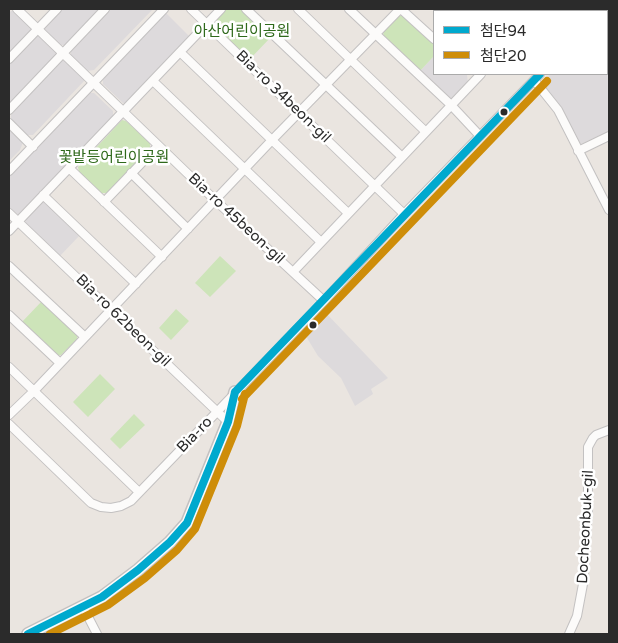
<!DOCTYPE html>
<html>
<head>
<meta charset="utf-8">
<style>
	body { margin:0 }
	#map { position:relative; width:618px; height:643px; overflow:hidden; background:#eae5e0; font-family:"Varela Round","Noto Sans KR",sans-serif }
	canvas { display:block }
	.frame { position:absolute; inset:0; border:10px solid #2b2b2b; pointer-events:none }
	.legend { position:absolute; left:433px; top:10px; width:175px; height:65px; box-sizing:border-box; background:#fff; border:1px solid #aaa; margin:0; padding:6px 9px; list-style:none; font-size:15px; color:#2b2b2b }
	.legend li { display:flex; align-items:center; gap:10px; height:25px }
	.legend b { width:25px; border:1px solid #aaa }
</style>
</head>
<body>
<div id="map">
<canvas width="618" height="643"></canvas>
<div class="frame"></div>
<ul class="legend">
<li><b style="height:6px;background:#00a9ce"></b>첨단94</li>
<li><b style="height:6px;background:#ce8d09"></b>첨단20</li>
</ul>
</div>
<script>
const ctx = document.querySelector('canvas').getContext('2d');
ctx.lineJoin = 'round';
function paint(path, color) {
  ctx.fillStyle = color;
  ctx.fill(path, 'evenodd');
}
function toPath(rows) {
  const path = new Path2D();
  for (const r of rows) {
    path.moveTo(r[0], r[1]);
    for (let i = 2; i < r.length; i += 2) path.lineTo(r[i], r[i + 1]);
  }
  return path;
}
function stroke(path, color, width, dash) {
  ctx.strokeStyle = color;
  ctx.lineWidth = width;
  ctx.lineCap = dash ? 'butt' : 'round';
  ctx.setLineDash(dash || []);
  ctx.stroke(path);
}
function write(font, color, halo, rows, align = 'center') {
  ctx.font = font + ' "Varela Round","Noto Sans KR",sans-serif';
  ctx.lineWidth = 5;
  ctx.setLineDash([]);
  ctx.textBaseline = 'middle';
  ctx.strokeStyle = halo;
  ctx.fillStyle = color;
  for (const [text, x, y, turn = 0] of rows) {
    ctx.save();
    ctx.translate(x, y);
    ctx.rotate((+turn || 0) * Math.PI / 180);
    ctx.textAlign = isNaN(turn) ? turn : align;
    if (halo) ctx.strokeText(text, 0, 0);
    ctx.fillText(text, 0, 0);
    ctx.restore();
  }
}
const industrial = toPath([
	[61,9,100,9,66,45,61,45,45,31,45,26],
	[110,9,153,9,94,70,87,71,71,56,71,50],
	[11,11,15,11,32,27,32,31,9,56,9,13],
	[165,12,189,36,126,103,123,103,103,84,103,77],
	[607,19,609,21,609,131,581,144,577,141,540,84,550,74,607,74],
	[35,35,40,35,58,51,58,55,9,107,9,63],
	[434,56,434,74,466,74,467,75,468,83,453,99,447,98,420,71],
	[61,61,66,61,84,77,84,81,33,135,26,135,11,121,11,115],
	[87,93,94,93,113,111,113,116,19,214,17,214,9,207,9,176],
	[9,128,23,142,20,150,9,161],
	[40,202,46,202,80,235,59,257,26,226,25,218],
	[324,311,388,378,371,389,373,394,355,406,341,378,318,356,304,333]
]);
const green = toPath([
	[225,9,241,9,271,37,249,60,214,26,214,20],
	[399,16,405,16,434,44,434,56,420,71,384,37,383,32],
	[122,120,126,121,150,143,150,148,107,193,101,193,79,172,78,167],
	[220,256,236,271,210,297,195,283],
	[42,301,77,333,77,339,61,355,56,356,21,323],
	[176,309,189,321,171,340,159,328],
	[100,374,115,389,88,417,73,402],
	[134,414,145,425,120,449,110,439]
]);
const minor = toPath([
	[17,9,215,200,324,301],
	[191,9,404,214],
	[246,9,402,157],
	[298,9,426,132],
	[349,9,451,105,480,136],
	[401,9,434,39],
	[453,9,456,11],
	[511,9,514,11],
	[600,11,603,9],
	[180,52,348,213],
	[9,59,57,9],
	[534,80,558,110,609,210],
	[153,81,321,242],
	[9,110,105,9],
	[9,123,33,147],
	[578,151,609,136],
	[69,168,162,257],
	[9,171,164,9],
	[131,173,188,229],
	[43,195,136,284],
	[104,202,158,146],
	[9,213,228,422],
	[9,231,221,9],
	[9,266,85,337],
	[293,272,481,74],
	[9,315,60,363],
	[9,367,139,492],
	[9,415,34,391,272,140,400,9],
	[9,424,91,503,101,507,111,508,121,506,131,501,324,301,404,214,540,74],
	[83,607,97,634],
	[569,634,577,616,583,584,588,510,588,447,593,438,596,435,609,430]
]);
const secondary = toPath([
	[28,634,102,597,138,570,170,542,187,523,228,422,235,392]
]);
const bus1 = toPath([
	[235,392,540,74],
	[28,634,102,597,138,570,170,542,187,523,228,422,235,392]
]);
const bus2 = toPath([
	[242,399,547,81],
	[50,634,108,605,145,578,177,550,195,529,237,426,245,394]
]);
const markers = [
	[504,112,4.5,"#2b2b2b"],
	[313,325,4.5,"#2b2b2b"]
];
const parkNames = [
	["아산어린이공원",242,32],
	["꽃밭등어린이공원",114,158]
];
const streetNames = [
	["Bia-ro 34beon-gil",283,97,44],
	["Bia-ro 45beon-gil",236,219,43],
	["Bia-ro 62beon-gil",123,321,44],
	["Bia-ro",195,435,-46],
	["Docheonbuk-gil",586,527,-87]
];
paint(industrial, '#dddadc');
paint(green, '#cde4b9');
stroke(minor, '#c3c1c1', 10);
stroke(secondary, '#c3c1c1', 14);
stroke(minor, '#fcfbfa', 8);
stroke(secondary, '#fcfbfa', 11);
stroke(bus1, '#00a9ce', 8);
stroke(bus2, '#ce8d09', 8);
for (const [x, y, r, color] of markers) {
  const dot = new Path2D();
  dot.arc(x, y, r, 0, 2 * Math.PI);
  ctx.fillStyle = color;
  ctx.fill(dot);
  stroke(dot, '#fff', 2);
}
write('15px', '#2e691a', '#fff', parkNames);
write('15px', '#2b2b2b', '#fff', streetNames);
</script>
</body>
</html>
